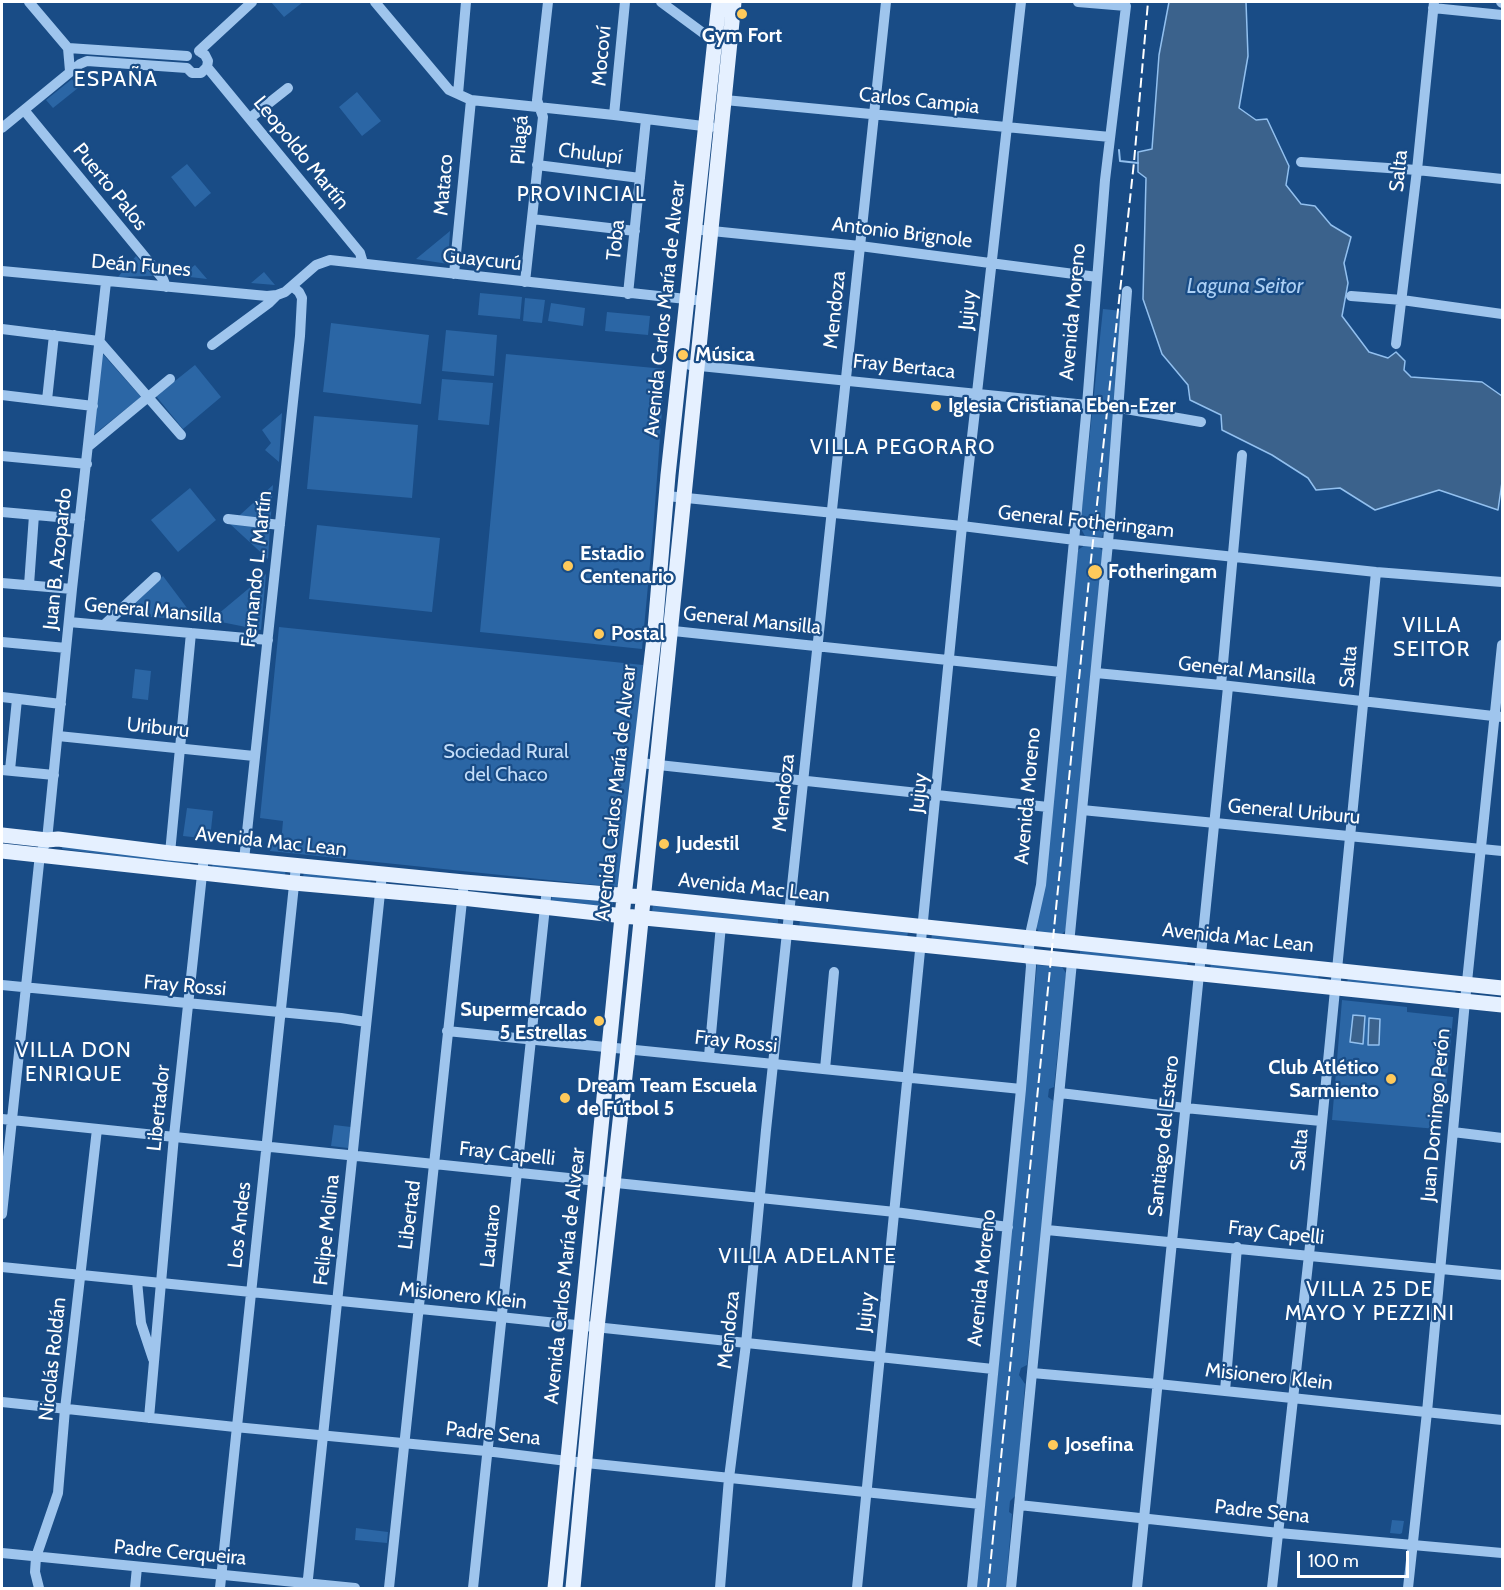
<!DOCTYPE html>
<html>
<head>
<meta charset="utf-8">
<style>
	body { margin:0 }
	#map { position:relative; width:1504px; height:1590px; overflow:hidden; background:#194c86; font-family:Cabin,sans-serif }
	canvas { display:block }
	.frame { position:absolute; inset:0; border:3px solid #fff; pointer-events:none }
	.scale { position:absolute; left:1297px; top:1551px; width:112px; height:27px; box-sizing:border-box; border:3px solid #fff; border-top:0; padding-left:8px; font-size:18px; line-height:21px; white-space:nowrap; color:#fff; -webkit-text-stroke:4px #194c86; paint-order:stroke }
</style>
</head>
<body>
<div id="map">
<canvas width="1504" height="1590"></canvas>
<div class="frame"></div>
<div class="scale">100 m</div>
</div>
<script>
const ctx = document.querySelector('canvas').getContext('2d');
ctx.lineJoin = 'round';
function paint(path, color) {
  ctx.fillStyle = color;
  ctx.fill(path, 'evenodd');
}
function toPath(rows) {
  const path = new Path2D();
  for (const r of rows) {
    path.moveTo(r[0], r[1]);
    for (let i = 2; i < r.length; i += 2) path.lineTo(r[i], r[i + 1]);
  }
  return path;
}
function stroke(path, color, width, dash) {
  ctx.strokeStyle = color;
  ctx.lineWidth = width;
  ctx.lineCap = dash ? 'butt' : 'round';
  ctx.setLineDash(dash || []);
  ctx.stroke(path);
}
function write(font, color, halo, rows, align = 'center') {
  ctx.font = font + ' Cabin,sans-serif';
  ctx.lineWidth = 4.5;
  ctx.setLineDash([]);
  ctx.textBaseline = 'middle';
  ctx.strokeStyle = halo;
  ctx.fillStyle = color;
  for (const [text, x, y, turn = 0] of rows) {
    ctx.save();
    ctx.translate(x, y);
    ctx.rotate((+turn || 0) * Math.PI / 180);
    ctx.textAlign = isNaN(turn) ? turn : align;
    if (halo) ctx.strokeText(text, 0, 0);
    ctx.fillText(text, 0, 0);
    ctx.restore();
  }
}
const green = toPath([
	[271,2,303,2,284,17],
	[72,79,78,88,53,108,46,100],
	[357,92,381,121,362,136,339,107],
	[187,164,211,193,195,207,171,177],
	[450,231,448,264,416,259],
	[136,256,153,276,118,277],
	[195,265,207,279,181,276],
	[264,272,275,285,251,283],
	[480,293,522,297,520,319,478,315],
	[525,298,545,300,542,323,523,321],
	[551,303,585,308,583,326,548,321],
	[1103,309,1123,311,1105,528,1102,537,1085,536,1080,527],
	[607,312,650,316,648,335,605,331],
	[331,323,429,335,421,404,323,392],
	[446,330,497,335,494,376,442,371],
	[102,353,141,397,92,436],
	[506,354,665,369,653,532,642,649,480,632],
	[195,365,221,397,183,429,156,396],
	[442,379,493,383,489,425,438,420],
	[282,413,279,462,265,450,271,443,262,430],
	[314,416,418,425,412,498,307,489],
	[273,485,268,559,230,524],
	[190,488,216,520,178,552,151,520],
	[317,525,440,538,432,612,309,599],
	[1085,545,1097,546,1103,551,1066,930,1060,936,1039,932,1035,925,1078,550],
	[266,574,261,630,211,620],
	[163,576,196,620,121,615],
	[279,627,643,665,621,883,616,887,270,851,271,842,281,843,283,821,260,818],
	[135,669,151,671,148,700,132,698],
	[187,808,213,811,210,839,183,836],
	[63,843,191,859,190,865,62,849],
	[213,861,286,868,285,876,212,868],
	[304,870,371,877,370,885,303,878],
	[552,895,613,901,612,910,551,903],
	[653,903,778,918,778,923,773,925,652,913],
	[800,920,908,931,907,940,799,930],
	[932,933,1022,943,1021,952,931,942],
	[1080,949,1188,959,1187,967,1080,958],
	[1211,961,1319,972,1318,981,1210,971],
	[1037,965,1062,967,1066,973,1054,1087,1049,1089,1048,1097,1057,1103,1027,1365,1021,1368,1019,1375,1025,1384,1016,1495,1010,1501,1009,1512,1012,1514,1006,1588,977,1588],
	[1348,976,1456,986,1455,996,1347,985],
	[1342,1000,1407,1007,1407,1012,1453,1017,1445,1101,1437,1129,1332,1120],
	[334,1125,351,1127,348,1148,331,1146],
	[1392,1520,1404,1521,1402,1533,1400,1534,1390,1533],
	[356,1528,388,1532,387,1543,355,1540]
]);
const water = toPath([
	[1169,2,1246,2,1248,56,1239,108,1256,120,1267,119,1289,166,1286,185,1301,204,1315,206,1331,225,1351,237,1344,263,1348,283,1342,316,1369,352,1388,358,1396,352,1405,361,1404,370,1411,377,1482,382,1502,396,1502,482,1498,510,1439,490,1375,510,1340,488,1316,490,1308,478,1272,455,1222,430,1221,415,1190,400,1188,385,1162,354,1143,299,1146,178,1138,172,1138,152,1152,149,1159,55,1169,2],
	[1353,1015,1365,1016,1363,1044,1350,1042,1353,1015],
	[1369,1018,1380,1019,1379,1045,1368,1045,1369,1018]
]);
const stream = toPath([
	[1119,150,1120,161,1138,163]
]);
const minor = toPath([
	[29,2,68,48,70,71],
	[375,2,449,90,471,100,614,115,711,127],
	[661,2,718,44],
	[1501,2,1502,3],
	[1433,8,1502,15],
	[68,48,187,56],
	[199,51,252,2],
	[207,67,360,253,363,263],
	[458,94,466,2],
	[725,100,1110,137],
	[24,110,163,279,166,287],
	[614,115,625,2],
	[250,118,288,88],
	[2,128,80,64,87,61,187,68,192,73,201,73,207,67,208,61,205,55,199,51],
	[1301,162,1417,170,1502,179],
	[537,165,640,178],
	[532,219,635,231],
	[702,230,860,246,1097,277],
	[2,271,267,296,277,295,285,292,316,265,330,260,695,300],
	[454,274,471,100],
	[525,282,543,117,537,100,548,2],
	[628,294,646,119],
	[1351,296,1402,300,1502,314],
	[2,329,99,341,181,435],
	[1396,344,1417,170,1434,2],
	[212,345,269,303,277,295],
	[690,365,1087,405],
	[2,395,93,406],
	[47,400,54,335],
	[1120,408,1201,422],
	[89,446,170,379],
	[2,456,87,464],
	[667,496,962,526,1075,540,1376,572,1502,582],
	[2,512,80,519],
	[228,519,280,525],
	[2,583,72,589],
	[29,585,34,515],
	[69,622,268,640],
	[104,625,156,577],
	[664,630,1061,672],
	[2,642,66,648],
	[1096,673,1221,685,1502,717],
	[1221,685,1242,455],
	[2,697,61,704],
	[58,736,254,756],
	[640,763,1048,807],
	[2,770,54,775],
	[10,770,17,699],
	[1082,810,1502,851],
	[170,853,191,633],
	[244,860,300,336,302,298,299,292,292,286],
	[1069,944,1108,543,1127,291],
	[2,985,341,1018,366,1022],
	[447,1031,1021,1089],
	[709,1056,721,925],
	[825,1069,834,972],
	[1060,1093,1185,1108,1321,1121],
	[2,1119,895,1212,1008,1227],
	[1453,1132,1502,1138],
	[2,1214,40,854,47,840,72,589,106,282],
	[1047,1230,1502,1275],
	[2,1267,500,1317,993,1369],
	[137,1281,141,1323,153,1359],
	[1032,1373,1158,1384,1502,1420],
	[1225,1391,1237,1247],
	[2,1402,235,1427,486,1451,567,1461,980,1504],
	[149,1418,174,1136,204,856],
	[1019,1505,1279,1533,1502,1553],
	[2,1553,355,1588],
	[39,1588,35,1572,36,1557,58,1493,65,1409,97,1129],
	[135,1588,137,1567],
	[220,1588,296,866],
	[307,1588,382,874],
	[389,1588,464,882],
	[473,1588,547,888],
	[720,1588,729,1478,746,1344,766,1130,886,2],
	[857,1588,962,526,1021,2],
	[972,1588,1021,1089,1031,966,1029,948,1031,930,1041,885,1087,405,1105,180,1126,6,1078,2],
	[1011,1588,1072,962],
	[1137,1588,1228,687],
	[1272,1588,1309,1255,1376,572],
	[1408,1588,1427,1412,1465,1001,1502,645]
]);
const major = toPath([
	[2,835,47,840,58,839,170,853,464,882,643,897,1502,988],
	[2,851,294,883,462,898,624,916,922,945,1502,1005],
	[555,1588,624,897,655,629,668,475,719,2],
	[573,1588,597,1328,628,1049,734,2]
]);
const rail = toPath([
	[988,1588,1090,569,1134,162,1148,2]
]);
const markers = [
	[742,14,6,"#ffca5b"],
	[683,355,6,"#ffca5b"],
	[936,406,6,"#ffca5b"],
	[568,566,6,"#ffca5b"],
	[1095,572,8,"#ffca5b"],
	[599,634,6,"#ffca5b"],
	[664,844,6,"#ffca5b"],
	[599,1021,6,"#ffca5b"],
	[1391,1079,6,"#ffca5b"],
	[565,1098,6,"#ffca5b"],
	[1053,1445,6,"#ffca5b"]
];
const poiNames = [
	["Gym Fort",742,36,"center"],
	["Música",695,355],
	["Iglesia Cristiana Eben-Ezer",948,406],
	["Estadio",580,554],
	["Centenario",580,577],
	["Fotheringam",1108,572],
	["Postal",611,634],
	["Judestil",676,844],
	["Supermercado",587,1010,"right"],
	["5 Estrellas",587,1033,"right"],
	["Club Atlético",1379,1068,"right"],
	["Sarmiento",1379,1091,"right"],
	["Dream Team Escuela",577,1086],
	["de Fútbol 5",577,1109],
	["Josefina",1065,1445]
];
const streetNames = [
	["Mocoví",602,56,-85],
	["Carlos Campia",919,101,6],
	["Pilagá",520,140,-86],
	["Leopoldo Martín",301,153,51],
	["Chulupí",590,154,7],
	["Salta",1399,171,-84],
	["Mataco",444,185,-85],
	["Puerto Palos",110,187,51],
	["Antonio Brignole",902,233,7],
	["Toba",616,240,-84],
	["Guaycurú",482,260,6],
	["Deán Funes",141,266,5],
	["Avenida Carlos María de Alvear",665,309,-84],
	["Mendoza",835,310,-84],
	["Jujuy",968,310,-85],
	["Avenida Moreno",1073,312,-85],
	["Fray Bertaca",904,367,6],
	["General Fotheringam",1086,522,6],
	["Juan B. Azopardo",58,559,-84],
	["Fernando L. Martín",257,569,-84],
	["General Mansilla",153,611,5],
	["General Mansilla",752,621,6],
	["Salta",1349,667,-85],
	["General Mansilla",1247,671,6],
	["Uriburu",158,728,6],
	["Avenida Carlos María de Alvear",616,793,-84],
	["Mendoza",784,793,-84],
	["Jujuy",919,793,-84],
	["Avenida Moreno",1028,796,-85],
	["General Uriburu",1294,812,5],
	["Avenida Mac Lean",271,842,6],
	["Avenida Mac Lean",754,888,6],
	["Avenida Mac Lean",1238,938,6],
	["Fray Rossi",185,986,5],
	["Fray Rossi",736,1042,6],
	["Libertador",159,1108,-84],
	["Juan Domingo Perón",1436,1115,-85],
	["Santiago del Estero",1164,1136,-84],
	["Salta",1300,1150,-85],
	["Fray Capelli",507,1154,6],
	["Libertad",410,1215,-83],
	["Los Andes",240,1225,-84],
	["Felipe Molina",327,1230,-84],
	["Fray Capelli",1276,1233,6],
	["Lautaro",491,1236,-84],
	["Avenida Carlos María de Alvear",565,1276,-84],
	["Avenida Moreno",982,1278,-84],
	["Misionero Klein",463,1296,6],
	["Jujuy",866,1312,-84],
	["Mendoza",729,1330,-84],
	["Nicolás Roldán",53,1359,-84],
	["Misionero Klein",1269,1377,6],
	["Padre Sena",493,1434,6],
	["Padre Sena",1262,1512,6],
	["Padre Cerqueira",180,1553,5]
];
const parkNames = [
	["Sociedad Rural",506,752],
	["del Chaco",506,775]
];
const neighbourhoodNames = [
	["ESPAÑA",116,80],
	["PROVINCIAL",582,195],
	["VILLA PEGORARO",903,448],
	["VILLA",1432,626],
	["SEITOR",1432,650],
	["VILLA DON",74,1051],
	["ENRIQUE",74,1075],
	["VILLA ADELANTE",808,1257],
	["VILLA 25 DE",1370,1290],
	["MAYO Y PEZZINI",1370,1314]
];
const waterNames = [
	["Laguna Seitor",1245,287]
];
paint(green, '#2b66a5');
paint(water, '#3b628c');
stroke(water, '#92c0ef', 1.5);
stroke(stream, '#92c0ef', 2);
stroke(minor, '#9fc5ed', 10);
stroke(major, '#e5f0ff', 15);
stroke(rail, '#fff', 2, [10, 4.5]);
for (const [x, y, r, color] of markers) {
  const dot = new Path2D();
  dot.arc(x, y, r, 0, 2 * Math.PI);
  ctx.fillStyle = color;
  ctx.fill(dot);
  stroke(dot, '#194c86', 2);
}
write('bold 20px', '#fff', '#194c86', poiNames, 'left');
write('20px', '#fff', '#194c86', streetNames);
write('20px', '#c5def9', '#194c86', parkNames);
ctx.letterSpacing = '1.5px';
write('21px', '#fff', '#194c86', neighbourhoodNames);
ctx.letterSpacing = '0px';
write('italic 21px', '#abcff4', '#194c86', waterNames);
</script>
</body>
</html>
